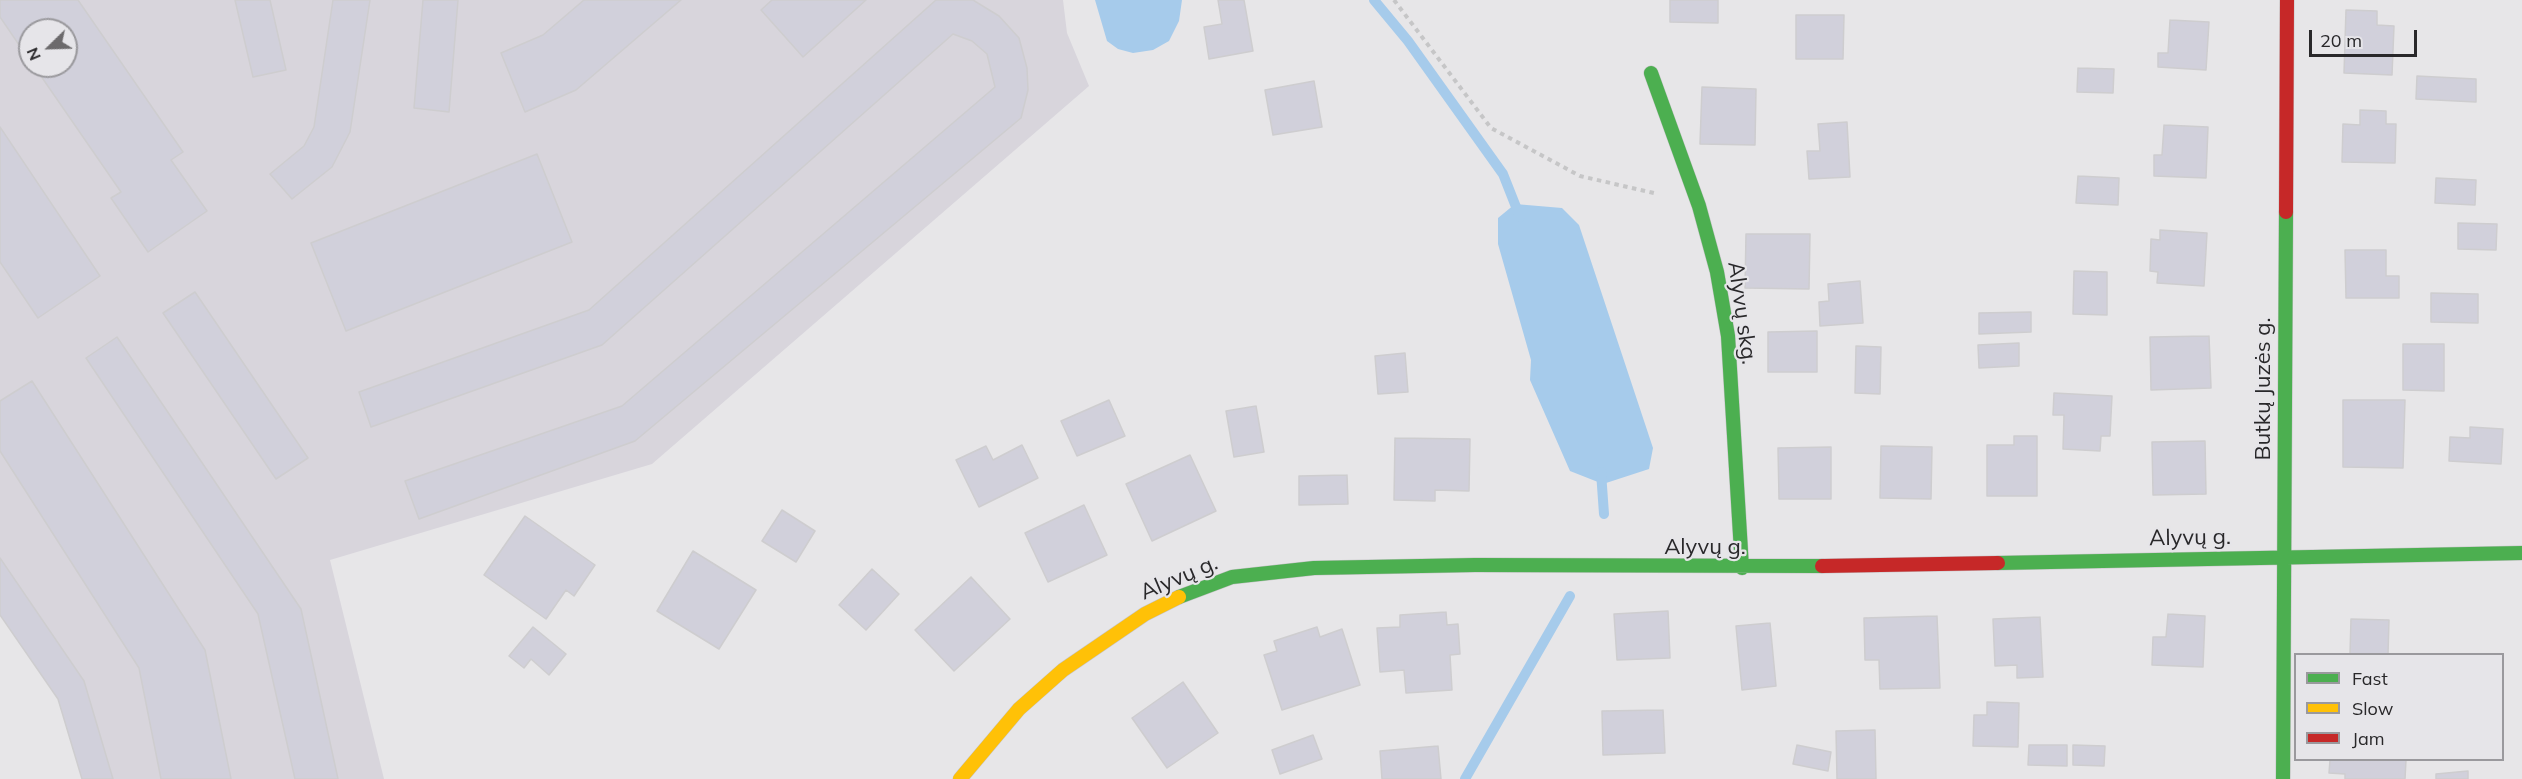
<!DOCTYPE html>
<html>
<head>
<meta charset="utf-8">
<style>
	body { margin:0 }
	#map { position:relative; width:2522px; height:779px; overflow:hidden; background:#e7e6e8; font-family:Mulish,sans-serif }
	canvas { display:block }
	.legend { position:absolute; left:2294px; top:653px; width:210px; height:108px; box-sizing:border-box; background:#e6e5e9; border:2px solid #9a999d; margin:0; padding:8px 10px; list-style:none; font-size:18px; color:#29282a }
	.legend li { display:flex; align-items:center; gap:12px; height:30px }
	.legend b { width:30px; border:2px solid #9a999d }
	.north { position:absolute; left:18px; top:18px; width:60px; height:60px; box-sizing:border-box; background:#e6e5e9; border:2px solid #9a999d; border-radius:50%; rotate:247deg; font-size:16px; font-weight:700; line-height:24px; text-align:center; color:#29282a }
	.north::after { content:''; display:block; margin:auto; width:21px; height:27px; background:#6c6a6c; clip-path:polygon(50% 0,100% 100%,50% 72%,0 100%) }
	.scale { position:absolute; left:2309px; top:30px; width:108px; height:27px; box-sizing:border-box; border:3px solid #29282a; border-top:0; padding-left:8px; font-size:18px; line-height:21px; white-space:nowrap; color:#29282a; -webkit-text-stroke:4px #e6e5e9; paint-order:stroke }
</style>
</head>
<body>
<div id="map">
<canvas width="2522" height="779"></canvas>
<ul class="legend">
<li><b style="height:8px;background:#4caf50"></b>Fast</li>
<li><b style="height:8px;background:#ffc107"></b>Slow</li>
<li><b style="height:8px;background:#c62828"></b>Jam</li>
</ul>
<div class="north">N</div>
<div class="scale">20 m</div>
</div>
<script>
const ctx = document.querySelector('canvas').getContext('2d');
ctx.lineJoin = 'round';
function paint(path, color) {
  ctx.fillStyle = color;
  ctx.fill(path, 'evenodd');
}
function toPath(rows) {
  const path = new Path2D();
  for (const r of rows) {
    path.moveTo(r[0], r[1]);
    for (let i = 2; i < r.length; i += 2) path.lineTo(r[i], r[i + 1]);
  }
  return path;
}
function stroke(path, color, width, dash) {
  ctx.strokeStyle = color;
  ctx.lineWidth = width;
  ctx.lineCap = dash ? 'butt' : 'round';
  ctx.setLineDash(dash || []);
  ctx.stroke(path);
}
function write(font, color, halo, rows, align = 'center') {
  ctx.font = font + ' Mulish,sans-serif';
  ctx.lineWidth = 4.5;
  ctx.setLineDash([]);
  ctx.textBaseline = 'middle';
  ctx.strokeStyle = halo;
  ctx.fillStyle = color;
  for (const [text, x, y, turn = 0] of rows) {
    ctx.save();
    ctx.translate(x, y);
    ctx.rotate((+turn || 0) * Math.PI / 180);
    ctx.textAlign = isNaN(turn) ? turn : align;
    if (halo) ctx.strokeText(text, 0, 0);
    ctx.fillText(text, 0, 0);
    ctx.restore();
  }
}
const built = toPath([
	[0,0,1063,0,1067,33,1089,86,652,464,330,560,384,779,82,779,58,699,0,615],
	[30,30,66,30,66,66,30,66]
]);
const water = toPath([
	[1095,0,1182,0,1179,21,1169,41,1153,50,1133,53,1118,49,1107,41],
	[1515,204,1562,208,1579,225,1653,448,1649,469,1603,484,1570,471,1530,380,1531,360,1498,244,1498,218]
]);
const stream = toPath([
	[1374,0,1408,41,1503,174,1520,217],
	[1601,472,1604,514],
	[1465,779,1570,596]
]);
const building = toPath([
	[0,0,78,0,183,152,171,160,207,211,148,252,111,198,121,192,34,66,66,66,66,30,30,30,30,61,0,17,0,0],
	[235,0,270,0,286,70,253,77,235,0],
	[333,0,370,0,350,132,332,167,292,199,270,174,304,146,314,127,333,0],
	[423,0,458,0,449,112,414,108,423,0],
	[584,0,681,0,576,90,525,112,501,53,543,35,584,0],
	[772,0,866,0,803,57,761,10,772,0],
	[936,0,973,0,999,16,1019,38,1027,68,1028,90,1021,118,635,441,419,519,405,481,622,406,995,87,987,54,972,41,953,34,602,345,371,427,359,392,589,310,936,0],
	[1218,0,1244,0,1253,51,1209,59,1204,27,1222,24,1218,0],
	[1670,0,1718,0,1718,23,1670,22,1670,0],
	[2346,10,2377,11,2377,25,2394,26,2392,75,2344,73,2346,10],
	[1796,15,1844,15,1843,59,1796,59,1796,15],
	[2170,20,2209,22,2206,70,2158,67,2158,53,2168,53,2170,20],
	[2078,68,2114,69,2113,93,2077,92,2078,68],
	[2417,76,2476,79,2476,102,2416,99,2417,76],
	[1314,81,1322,127,1273,135,1265,90,1314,81],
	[1702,87,1756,89,1755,145,1700,144,1702,87],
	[2360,110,2386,111,2386,124,2396,124,2395,163,2342,162,2343,124,2360,125,2360,110],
	[1847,122,1850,177,1809,179,1807,151,1820,151,1818,124,1847,122],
	[2164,125,2208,127,2206,178,2154,176,2154,155,2162,155,2164,125],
	[0,127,100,276,38,318,0,262,0,127],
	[537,154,572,242,346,331,311,243,537,154],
	[2078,176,2119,178,2118,205,2076,203,2078,176],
	[2436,178,2476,180,2475,205,2435,203,2436,178],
	[2458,223,2497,224,2496,250,2458,249,2458,223],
	[2160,230,2207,233,2204,286,2157,283,2158,272,2150,271,2151,239,2160,240,2160,230],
	[1746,234,1810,234,1809,289,1745,288,1746,234],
	[2345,250,2386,250,2386,276,2399,276,2399,298,2346,298,2345,250],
	[2074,271,2107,272,2107,315,2073,314,2074,271],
	[1860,281,1863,323,1820,326,1819,302,1829,301,1828,284,1860,281],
	[195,292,308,458,276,479,163,313,195,292],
	[2431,293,2478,294,2478,323,2431,322,2431,293],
	[2031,312,2031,332,1979,334,1979,313,2031,312],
	[1817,331,1817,372,1768,372,1768,332,1817,331],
	[2209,336,2211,388,2151,390,2150,337,2209,336],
	[117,337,301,609,338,779,295,779,258,614,86,358,117,337],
	[2019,343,2019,366,1979,368,1978,345,2019,343],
	[2403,344,2444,344,2444,391,2403,390,2403,344],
	[1856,346,1881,347,1880,394,1855,393,1856,346],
	[1405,353,1408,392,1378,394,1375,356,1405,353],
	[32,381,205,650,231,779,161,779,139,668,0,451,0,401,32,381],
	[2054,393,2112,396,2110,436,2101,436,2100,451,2063,449,2064,415,2053,415,2054,393],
	[1109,400,1125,436,1077,456,1061,421,1109,400],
	[2343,400,2405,400,2403,468,2343,467,2343,400],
	[1256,406,1264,452,1234,457,1226,411,1256,406],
	[2470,427,2503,429,2501,464,2449,461,2450,437,2470,438,2470,427],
	[2014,436,2037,436,2037,496,1987,496,1987,445,2014,445,2014,436],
	[1395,438,1470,439,1469,491,1435,490,1435,501,1394,500,1395,438],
	[2205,441,2206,494,2153,495,2152,442,2205,441],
	[1022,445,1038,478,979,507,956,460,986,446,993,460,1022,445],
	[1881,446,1932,447,1931,499,1880,498,1881,446],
	[1831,447,1831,499,1779,499,1778,448,1831,447],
	[1190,455,1216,511,1152,541,1126,484,1190,455],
	[1347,475,1348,504,1299,505,1299,476,1347,475],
	[1084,505,1107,555,1048,582,1025,533,1084,505],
	[782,510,815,531,796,562,762,541,782,510],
	[525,516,595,565,574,596,566,590,546,619,484,575,525,516],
	[693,551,756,590,719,649,657,611,693,551],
	[0,558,84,681,113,779,82,779,58,699,0,615,0,558],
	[872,569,899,594,866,630,839,605,872,569],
	[971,577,1010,619,954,671,915,630,971,577],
	[1668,611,1670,658,1617,660,1614,614,1668,611],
	[1446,612,1447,625,1458,624,1460,654,1450,655,1452,690,1406,693,1404,670,1380,672,1377,628,1400,627,1400,615,1446,612],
	[2168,614,2205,616,2203,667,2152,665,2153,637,2166,637,2168,614],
	[1937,616,1940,688,1880,689,1879,660,1865,660,1864,618,1937,616],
	[2040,617,2043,677,2017,678,2017,665,1995,666,1993,619,2040,617],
	[2351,619,2389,620,2388,654,2350,654,2351,619],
	[1770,623,1776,686,1742,690,1736,626,1770,623],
	[533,627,566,654,549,675,531,659,524,668,509,656,533,627],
	[1317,627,1320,637,1342,629,1360,685,1282,710,1264,655,1277,651,1274,641,1317,627],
	[1183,682,1218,733,1167,768,1132,718,1183,682],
	[1987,702,2019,703,2018,747,1973,746,1974,715,1987,715,1987,702],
	[1663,710,1665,753,1603,755,1602,711,1663,710],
	[1875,730,1876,779,1837,779,1836,731,1875,730],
	[1313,735,1322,759,1280,774,1272,750,1313,735],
	[1797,745,1831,752,1828,771,1793,764,1797,745],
	[2029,745,2067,745,2067,766,2028,765,2029,745],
	[2073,745,2105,746,2104,766,2073,765,2073,745],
	[1438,746,1441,779,1382,779,1380,751,1438,746],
	[2330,760,2406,760,2405,779,2345,779,2345,774,2329,773,2330,760],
	[2468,771,2468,779,2436,779,2436,774,2468,771]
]);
const path = toPath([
	[1394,0,1491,128,1580,176,1658,194]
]);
const fast = toPath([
	[1651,73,1699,206,1717,272,1728,336,1742,568],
	[1998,563,2522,553],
	[1179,597,1232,577,1314,568,1475,565,1822,566],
	[2283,779,2286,212]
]);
const slow = toPath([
	[960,779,1019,709,1063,670,1145,614,1179,597]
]);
const jam = toPath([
	[2286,212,2287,0],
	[1822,566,1998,563]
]);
const streetNames = [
	["Alyvų skg.",1742,313,82],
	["Butkų Juzės g.",2263,389,-90],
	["Alyvų g.",2190,538,-1],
	["Alyvų g.",1705,547],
	["Alyvų g.",1179,578,-23]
];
paint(built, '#d8d5dc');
paint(water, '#a6cbeb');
stroke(stream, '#a6cbeb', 10);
paint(building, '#d1d0db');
stroke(building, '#cecdcf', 1.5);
stroke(fast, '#c4c3c5', 15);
stroke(slow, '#c4c3c5', 15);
stroke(jam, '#c4c3c5', 15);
stroke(path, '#c6c6c7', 4, [4.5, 4.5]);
stroke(fast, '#4caf50', 14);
stroke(slow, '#ffc107', 14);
stroke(jam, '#c62828', 14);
write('22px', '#29282a', '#e6e5e9', streetNames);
</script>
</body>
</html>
